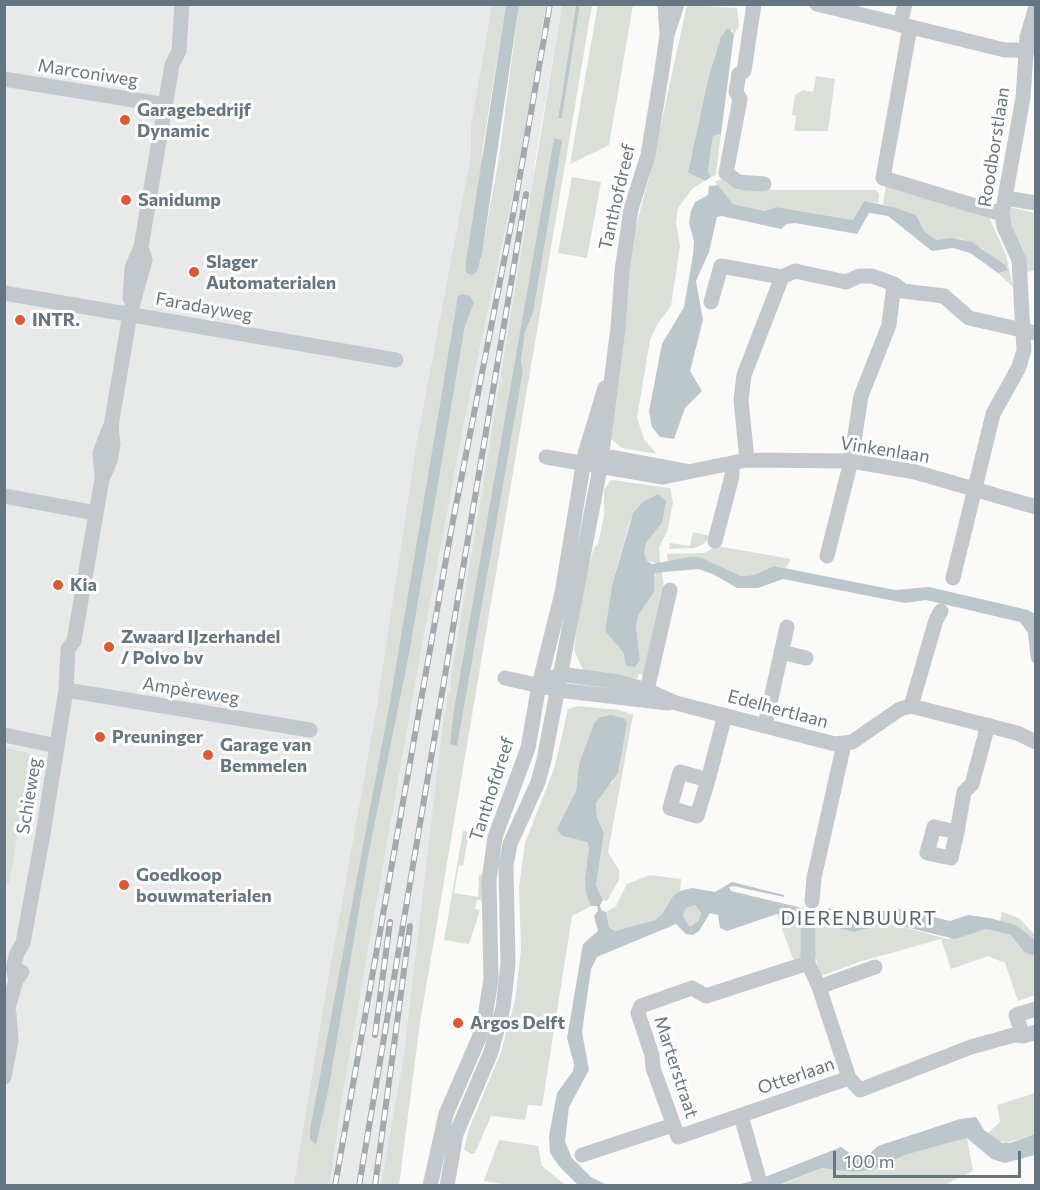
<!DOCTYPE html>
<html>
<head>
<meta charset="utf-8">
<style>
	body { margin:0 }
	#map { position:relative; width:1040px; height:1190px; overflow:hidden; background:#fafaf8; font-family:Commissioner,sans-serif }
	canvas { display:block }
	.frame { position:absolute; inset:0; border:6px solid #657683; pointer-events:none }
	.scale { position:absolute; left:833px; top:1151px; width:188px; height:27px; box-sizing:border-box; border:3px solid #657683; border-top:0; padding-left:8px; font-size:18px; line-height:21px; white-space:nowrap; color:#657683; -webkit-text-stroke:4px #fff; paint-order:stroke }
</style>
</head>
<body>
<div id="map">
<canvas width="1040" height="1190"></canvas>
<div class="frame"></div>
<div class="scale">100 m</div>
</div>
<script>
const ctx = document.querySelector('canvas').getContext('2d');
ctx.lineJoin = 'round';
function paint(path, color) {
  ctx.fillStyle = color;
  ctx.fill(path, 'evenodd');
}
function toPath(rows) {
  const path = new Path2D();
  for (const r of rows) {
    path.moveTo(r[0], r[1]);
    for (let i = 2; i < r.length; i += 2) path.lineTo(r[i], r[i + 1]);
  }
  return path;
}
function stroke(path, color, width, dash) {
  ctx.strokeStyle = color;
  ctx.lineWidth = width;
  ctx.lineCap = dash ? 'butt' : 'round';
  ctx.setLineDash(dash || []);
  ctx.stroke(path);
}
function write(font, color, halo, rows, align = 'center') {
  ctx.font = font + ' Commissioner,sans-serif';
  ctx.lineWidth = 6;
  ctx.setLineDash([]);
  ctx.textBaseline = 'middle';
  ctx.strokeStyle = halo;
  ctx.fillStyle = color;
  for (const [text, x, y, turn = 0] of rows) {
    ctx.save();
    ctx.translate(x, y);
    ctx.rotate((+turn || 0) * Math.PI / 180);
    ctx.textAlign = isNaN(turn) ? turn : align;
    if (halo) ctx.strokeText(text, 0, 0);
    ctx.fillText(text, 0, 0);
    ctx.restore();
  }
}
const built = toPath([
	[5,5,506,5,390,701,310,1130,306,1185,5,1186],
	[546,5,562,5,535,162,522,324,448,744,392,1185,330,1186,341,1104,420,657,465,418,520,160]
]);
const green = toPath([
	[598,4,633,5,609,145,570,164],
	[492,5,506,5,482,152,480,263,499,157,519,5,546,5,520,160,465,418,420,657,341,1104,330,1185,294,1186,323,1009,377,706,417,441,471,155,471,126],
	[471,298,474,303,465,326,409,655,369,852,329,1087,310,1139,390,701,443,385],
	[562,5,576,5,558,117,562,118,580,5,592,5,420,1023,399,1185,381,1186,404,1055,442,731,448,695,451,690,451,677,481,497,484,492,483,486,499,387,503,381,501,375],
	[554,139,562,143,533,313,525,332,521,364,523,371,491,546,450,743],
	[687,5,737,8,739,26,734,34,732,29,716,51,709,75,688,171,704,181,692,189,678,208,676,222,680,246,671,306,658,323,650,340,637,418,645,441,657,454,622,448,610,438,633,237,650,174],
	[816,76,835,79,828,131,794,131,796,116,792,115,795,95,803,90,813,92],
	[721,134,716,175,711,177,708,171,713,136],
	[572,177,601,182,587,258,558,253],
	[721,179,736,190,876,190,879,194,878,203,864,201,853,220,776,207,764,211,733,204,715,182],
	[886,186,989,217,1006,255,1013,287,998,273,1007,270,982,248,961,239,936,240,924,231,916,215,883,204],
	[1009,207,1035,213,1035,270,1025,273,1007,214],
	[611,480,670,488,673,503,667,532,659,547,660,564,647,561,644,553,646,543,662,523,658,494,644,501,630,520,612,585,605,631,623,652,626,666,640,660,636,626,639,614,651,597,654,573,662,571,664,590,644,675,639,674,637,679,588,673,582,668,574,650,583,586,594,548,598,544,604,516,604,490],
	[693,532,710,536,704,544,694,548,669,549,670,543,690,546],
	[717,546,791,559,786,568,774,566,754,575,741,576,702,558,668,561,667,554,704,553],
	[578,706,619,710,633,715,608,852,619,870,619,880,607,901,603,900,596,885,604,833,597,817,596,803,604,789,613,782,624,718,611,715,600,717,594,723,579,764,576,791,558,828,562,836,587,842,589,847,585,878,591,906,572,916,542,1106,528,1105,525,1120,491,1116,475,1153,471,1154,464,1149,469,1129,501,1052,515,1000,521,950,519,887,525,843,554,769,568,709],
	[4,748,31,753,9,884,4,883],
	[463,831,469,832,463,866,459,865,454,893,478,897,479,875,483,875,484,901,477,900,475,909,480,910,469,944,444,940],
	[650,875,681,879,680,891,673,896,662,914,655,920,615,931,609,927,606,912,616,906,627,884],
	[695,905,701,913,699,920,690,927,683,916,686,908],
	[1002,912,1019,918,1035,935,1035,940,1024,931,1000,921],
	[777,914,854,932,889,923,947,939,986,929,1011,935,1024,952,1035,956,1035,995,1018,1001,1005,963,988,956,951,969,941,939,862,961,821,976,815,956,793,959],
	[1035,1093,1035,1134,1006,1143,996,1140,988,1133,1000,1122,997,1105],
	[967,1138,973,1171,944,1185,779,1186,822,1168,853,1172,872,1170,905,1155],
	[499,1140,538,1146,542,1166,565,1185,509,1185,484,1181]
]);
const water = toPath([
	[506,5,519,5,482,254,477,271,472,275,466,273,466,262],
	[576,5,580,5,562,118,558,118],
	[728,28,734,34,721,134,713,136,708,171,711,177,705,181,688,172,709,75,721,37],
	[554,138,561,140,562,143,533,313,525,332,521,362,523,371,457,746,450,744,454,710],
	[718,185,733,204,764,211,776,207,853,220,864,201,893,207,916,215,924,231,936,240,952,238,972,242,1005,265,1008,270,998,273,970,253,953,248,932,251,888,216,869,213,857,234,795,223,787,224,781,229,722,216,717,217,709,252,696,281,703,320,690,371,702,391,685,408,674,439,660,437,652,427,649,411,662,344,684,307,693,255,694,241,689,223,691,211,695,202,708,195,709,186],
	[462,294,470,296,474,303,465,326,409,655,369,852,329,1087,316,1145,310,1139,310,1130,390,701,458,296],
	[658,494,666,501,662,523,646,543,644,553,647,561,652,564,691,557,702,558,741,576,754,575,774,566,895,590,929,587,1028,610,1035,614,1035,665,1031,660,1028,633,1020,622,926,600,905,603,783,579,758,588,737,588,713,574,698,569,654,573,654,592,639,614,636,626,640,660,635,667,626,666,623,652,605,631,612,585,633,513,644,501],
	[611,715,624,718,627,723,618,773,596,803,597,817,604,833,596,885,603,900,600,905,601,910,606,912,609,927,615,931,655,920,662,914,673,896,680,891,692,888,715,892,732,882,784,895,784,897,733,886,729,887,731,891,823,913,829,908,863,916,896,908,950,921,968,915,989,918,1016,925,1024,931,1035,940,1035,956,1024,952,1011,935,986,929,955,939,889,923,854,932,777,914,727,931,720,928,718,915,710,913,699,931,693,935,686,934,676,924,597,957,591,969,582,1032,589,1070,569,1107,565,1142,572,1158,591,1177,607,1185,578,1185,559,1166,550,1153,549,1136,557,1093,573,1071,574,1064,567,1038,583,944,598,931,594,916,598,911,597,906,591,906,586,892,585,878,589,847,587,842,562,836,557,829,576,791,579,764,594,723,600,717],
	[695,905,701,913,699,920,690,927,683,916,686,908],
	[976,1117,984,1130,1002,1143,1010,1143,1035,1134,1035,1155,1005,1163,992,1159,967,1138,905,1155,872,1170,853,1172,822,1168,779,1185,734,1186,765,1177,841,1147,858,1159,867,1156,878,1146,960,1119]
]);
const minor = toPath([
	[754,4,744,71,739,74,736,92,740,99,726,173,738,182,764,184],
	[817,4,1005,50,1026,50,1036,46],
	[900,25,905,4],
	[910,27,883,178,1002,214],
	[667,35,677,4],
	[4,79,166,105],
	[1005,198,1036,203],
	[4,293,396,360],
	[130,298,132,268,141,247,172,65,179,51,182,4],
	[711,302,721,266,782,277,795,271,846,282,859,276,872,276,894,284,903,291,944,296,969,318,1036,333],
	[595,454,686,471],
	[546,457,663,477,747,460,851,461,915,472,1036,507],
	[747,460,741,400,744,375,782,277],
	[102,476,100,453,110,427],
	[4,496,96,513],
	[715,541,732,476,732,463],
	[827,556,851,461,861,396,889,325,894,284],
	[953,578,993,414,1019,367,1024,350,1019,260,1004,227,1002,214,1023,98,1027,37,1036,7],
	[781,652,806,658],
	[505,678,558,690,668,703],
	[553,678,560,674,618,682,647,690,676,703,835,744,852,742,900,709,911,706,1017,733,1036,742],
	[66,690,310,730],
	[647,690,670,590],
	[911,706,936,620,941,611],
	[765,725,787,627],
	[4,735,57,746],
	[708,780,680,772,670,808,697,816,708,780,725,715],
	[934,827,957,832,951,858,927,853,934,827],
	[957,832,964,792,972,784,988,725],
	[812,901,814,878,844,744],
	[808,930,808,963,819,987,849,1078],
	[808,963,706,996,692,988,641,1006,638,1013,652,1055,653,1068,678,1137,849,1078,860,1090,971,1047,1014,1035,1023,1036,1036,1032],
	[16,980,13,968,17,953,23,943,43,834,66,690,68,649,74,641,102,479,110,461,113,444,111,426,130,314,145,260,141,247],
	[819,987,875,967],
	[4,1023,16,980,22,972],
	[1023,1036,1016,1015,1036,1009],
	[4,1077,11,1040,9,1014],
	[741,1116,761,1186],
	[582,1155,673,1125],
	[430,1186,446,1114,479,1038,485,1017,491,979,489,880,495,837,528,748,539,685,562,593,585,454,605,388],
	[447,1186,456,1134,491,1052,503,1008,508,964,506,866,510,844,538,782,544,760,600,468,618,328,622,271,631,209,648,155,662,70,667,35,665,4]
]);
const rail = toPath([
	[375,1035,390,922],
	[335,1186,451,531,513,215,550,4],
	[359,1186,526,194],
	[375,1186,410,926]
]);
const markers = [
	[125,120,6,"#e4572e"],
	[126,200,6,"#e4572e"],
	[194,272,6,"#e4572e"],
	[20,320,6,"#e4572e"],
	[58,585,6,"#e4572e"],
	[109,647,6,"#e4572e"],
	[100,737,6,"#e4572e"],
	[208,755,6,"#e4572e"],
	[124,885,6,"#e4572e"],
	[458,1023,6,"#e4572e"]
];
const streetNames = [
	["Marconiweg",88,73,9],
	["Roodborstlaan",994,147,-81],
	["Tanthofdreef",617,197,-77],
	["Faradayweg",204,307,10],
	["Vinkenlaan",885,450,9],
	["Ampèreweg",191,691,9],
	["Edelhertlaan",778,709,15],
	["Tanthofdreef",492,789,-72],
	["Schieweg",29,796,-81],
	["Marterstraat",676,1067,72],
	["Otterlaan",796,1076,-19]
];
const poiNames = [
	["Garagebedrijf",137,110],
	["Dynamic",137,131],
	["Sanidump",138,200],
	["Slager",206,262],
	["Automaterialen",206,283],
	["INTR.",32,320],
	["Kia",70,585],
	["Zwaard IJzerhandel",121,637],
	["/ Polvo bv",121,658],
	["Preuninger",112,737],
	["Garage van",220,745],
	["Bemmelen",220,766],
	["Goedkoop",136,875],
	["bouwmaterialen",136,896],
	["Argos Delft",470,1023]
];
const neighbourhoodNames = [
	["DIERENBUURT",859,918]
];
paint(built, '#e8e9e9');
paint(green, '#dadfd7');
paint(water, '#bbc7cb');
stroke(minor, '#c3c8cc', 15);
stroke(rail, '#a2aab0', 6);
stroke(rail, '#fff', 4, [11]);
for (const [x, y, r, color] of markers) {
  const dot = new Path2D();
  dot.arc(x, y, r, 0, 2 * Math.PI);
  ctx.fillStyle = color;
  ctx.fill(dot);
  stroke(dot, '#fff', 2);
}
write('18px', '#657683', '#fff', streetNames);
write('bold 18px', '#657683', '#fff', poiNames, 'left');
ctx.letterSpacing = '1.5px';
write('20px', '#57646e', '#fff', neighbourhoodNames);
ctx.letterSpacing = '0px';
</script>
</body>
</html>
